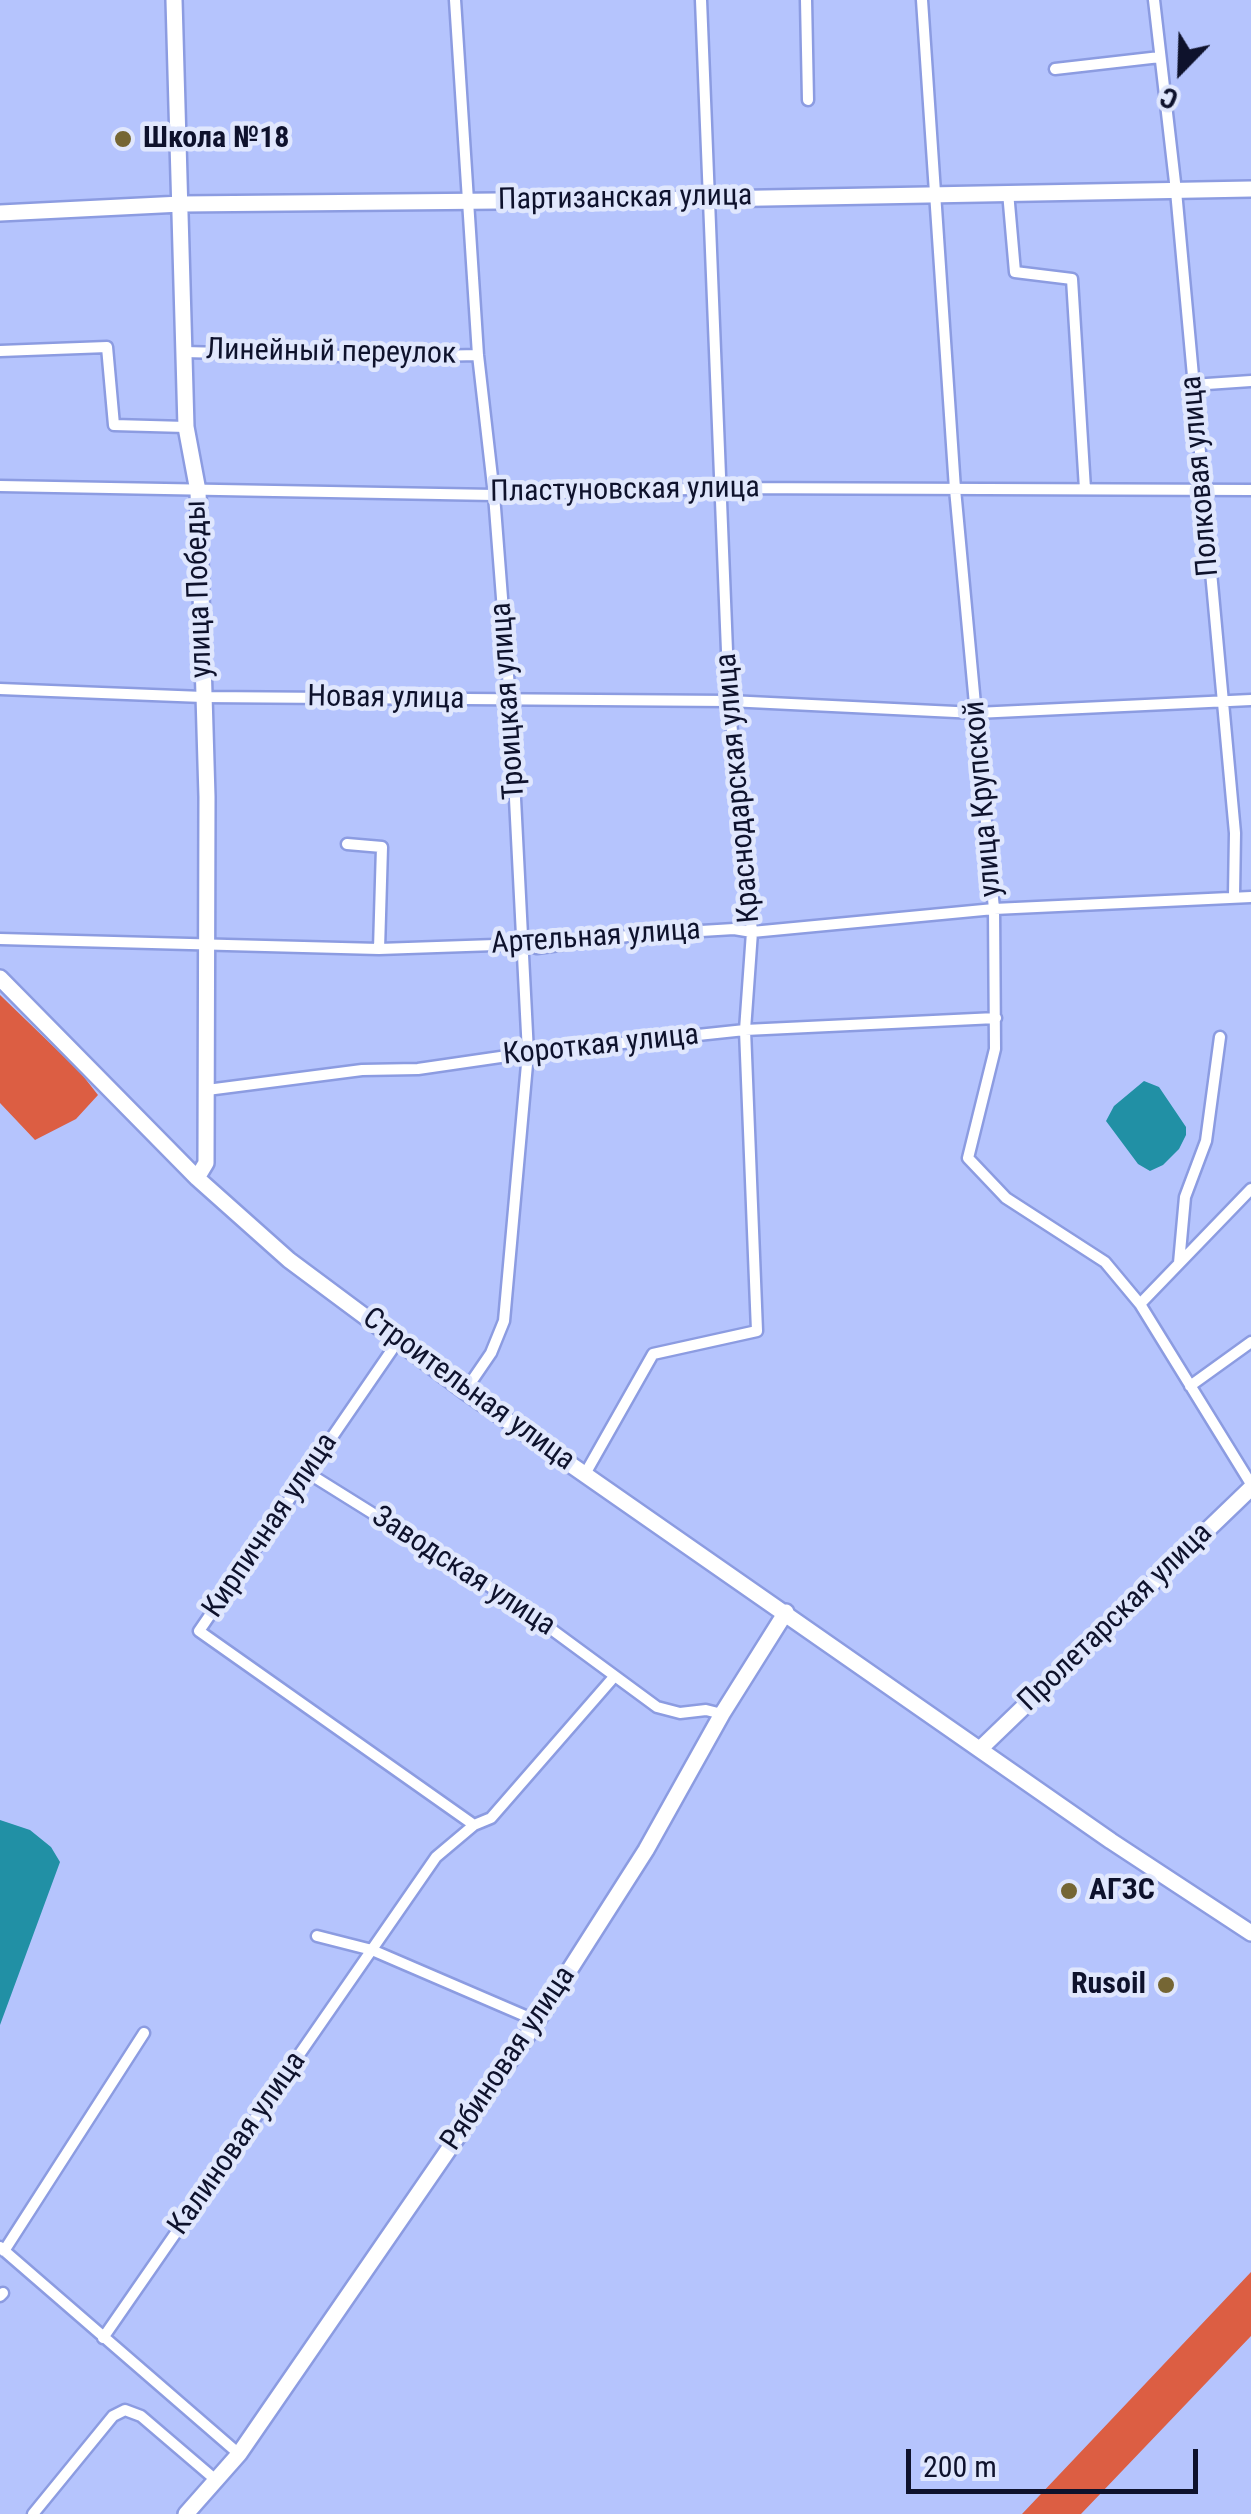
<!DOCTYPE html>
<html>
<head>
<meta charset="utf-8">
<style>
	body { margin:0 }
	#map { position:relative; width:1251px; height:2514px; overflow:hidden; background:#b5c4fd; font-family:"Roboto Condensed",sans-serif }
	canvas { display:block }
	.north { position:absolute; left:1131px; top:20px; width:100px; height:100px; -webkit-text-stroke:8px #e0e7fd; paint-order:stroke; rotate:203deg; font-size:28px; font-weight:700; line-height:40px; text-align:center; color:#0e122c }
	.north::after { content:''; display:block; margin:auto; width:35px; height:45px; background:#0e122c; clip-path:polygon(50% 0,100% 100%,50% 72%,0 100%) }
	.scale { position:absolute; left:906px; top:2449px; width:292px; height:45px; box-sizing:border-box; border:5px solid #0e122c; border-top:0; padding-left:12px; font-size:30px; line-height:35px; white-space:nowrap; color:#0e122c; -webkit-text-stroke:8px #e0e7fd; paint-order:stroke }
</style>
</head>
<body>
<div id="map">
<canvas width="1251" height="2514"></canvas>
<div class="north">С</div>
<div class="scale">200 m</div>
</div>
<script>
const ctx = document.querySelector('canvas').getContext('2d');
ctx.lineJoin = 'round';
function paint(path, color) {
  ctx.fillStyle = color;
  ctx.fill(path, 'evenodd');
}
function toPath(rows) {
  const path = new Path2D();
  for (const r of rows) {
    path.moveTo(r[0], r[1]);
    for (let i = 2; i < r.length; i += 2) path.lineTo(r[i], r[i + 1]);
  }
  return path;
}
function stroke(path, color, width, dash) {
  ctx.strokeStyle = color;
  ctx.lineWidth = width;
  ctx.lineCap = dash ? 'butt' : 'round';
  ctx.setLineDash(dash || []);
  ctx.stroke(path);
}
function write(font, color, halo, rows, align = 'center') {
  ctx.font = font + ' "Roboto Condensed",sans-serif';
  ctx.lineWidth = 9;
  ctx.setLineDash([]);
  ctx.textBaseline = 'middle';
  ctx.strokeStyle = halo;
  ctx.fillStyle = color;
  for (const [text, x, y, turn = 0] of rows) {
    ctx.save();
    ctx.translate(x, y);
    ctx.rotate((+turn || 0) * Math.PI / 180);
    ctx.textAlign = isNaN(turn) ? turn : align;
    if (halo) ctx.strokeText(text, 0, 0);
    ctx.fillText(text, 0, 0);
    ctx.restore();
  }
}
const forest = toPath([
	[0,995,80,1072,98,1095,76,1119,35,1140,0,1103],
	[1251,2272,1251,2336,1081,2514,1022,2514]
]);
const water = toPath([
	[1144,1081,1159,1087,1186,1127,1186,1135,1179,1149,1163,1165,1150,1171,1138,1164,1106,1121,1114,1106],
	[0,1820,30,1830,51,1847,60,1862,0,2025]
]);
const street = toPath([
	[455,0,478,355,494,495,510,701,528,1053,504,1321,491,1353,465,1391],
	[806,0,808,100],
	[922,0,955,489,994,909,995,1049,968,1158,1006,1198,1105,1262,1140,1304,1251,1484],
	[1154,0,1176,191,1235,833,1234,895],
	[1055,69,1160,57],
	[1008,192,1015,272,1072,279,1085,489],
	[0,351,107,347,114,425,186,427],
	[184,352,384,357,478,355],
	[1192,385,1251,381],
	[0,486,494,495,720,488,1251,490],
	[0,689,203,697,729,701,976,713,1251,700],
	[347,844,382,847,379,949],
	[0,939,379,949,524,944,537,948,635,935,734,929,752,932,994,909,1251,897],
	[207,1090,362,1070,418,1069,528,1053,745,1030,996,1018],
	[1179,1263,1185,1197,1206,1141,1220,1037],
	[1140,1304,1251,1189],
	[398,1341,199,1631,474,1825],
	[1190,1386,1251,1342],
	[308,1473,513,1601,657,1707,680,1713,706,1710,722,1714],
	[585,1474,653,1354,757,1331,745,1030,752,932,729,701,701,0],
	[317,1936,372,1950,537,2021],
	[0,2247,239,2454],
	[4,2251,144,2033],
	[0,2296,3,2293],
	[103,2338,436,1857,474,1825,491,1818,613,1678],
	[33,2514,113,2416,125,2410,141,2416,217,2481]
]);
const secondary = toPath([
	[174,0,186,427,198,491,207,797,206,1163,197,1178],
	[0,213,181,204,711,199,1251,189],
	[0,978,197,1178,289,1260,465,1391,1111,1841,1251,1933],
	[981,1748,1251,1488],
	[186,2514,239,2454,537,2021,646,1850,722,1714,786,1612]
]);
const markers = [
	[123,139,10,"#756634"],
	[1069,1891,10,"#756634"],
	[1166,1985,10,"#756634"]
];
const poiNames = [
	["Школа №18",143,139],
	["АГЗС",1089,1891],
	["Rusoil",1146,1985,"right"]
];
const streetNames = [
	["Партизанская улица",625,199,-1],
	["Линейный переулок",331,353,1],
	["Полковая улица",1201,476,-95],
	["Пластуновская улица",625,491,-1],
	["улица Победы",200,589,-92],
	["Новая улица",386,699,1],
	["Троицкая улица",509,701,-94],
	["Краснодарская улица",739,788,-95],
	["улица Крупской",984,799,-95],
	["Артельная улица",596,938,-4],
	["Короткая улица",601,1046,-6],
	["Строительная улица",468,1390,36],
	["Кирпичная улица",271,1526,-56],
	["Заводская улица",463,1572,33],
	["Пролетарская улица",1116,1618,-44],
	["Рябиновая улица",509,2059,-56],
	["Калиновая улица",238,2144,-55]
];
paint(forest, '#dc5e43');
paint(water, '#2190a5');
stroke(street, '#8c9ce1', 15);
stroke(secondary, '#8c9ce1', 20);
stroke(street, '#fff', 10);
stroke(secondary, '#fff', 15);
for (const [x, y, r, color] of markers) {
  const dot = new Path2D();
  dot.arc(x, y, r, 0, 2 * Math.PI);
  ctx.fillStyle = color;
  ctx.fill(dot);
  stroke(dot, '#e0e7fd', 4);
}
write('bold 30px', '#0e122c', '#e0e7fd', poiNames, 'left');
write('30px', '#0e122c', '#e0e7fd', streetNames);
</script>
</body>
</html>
